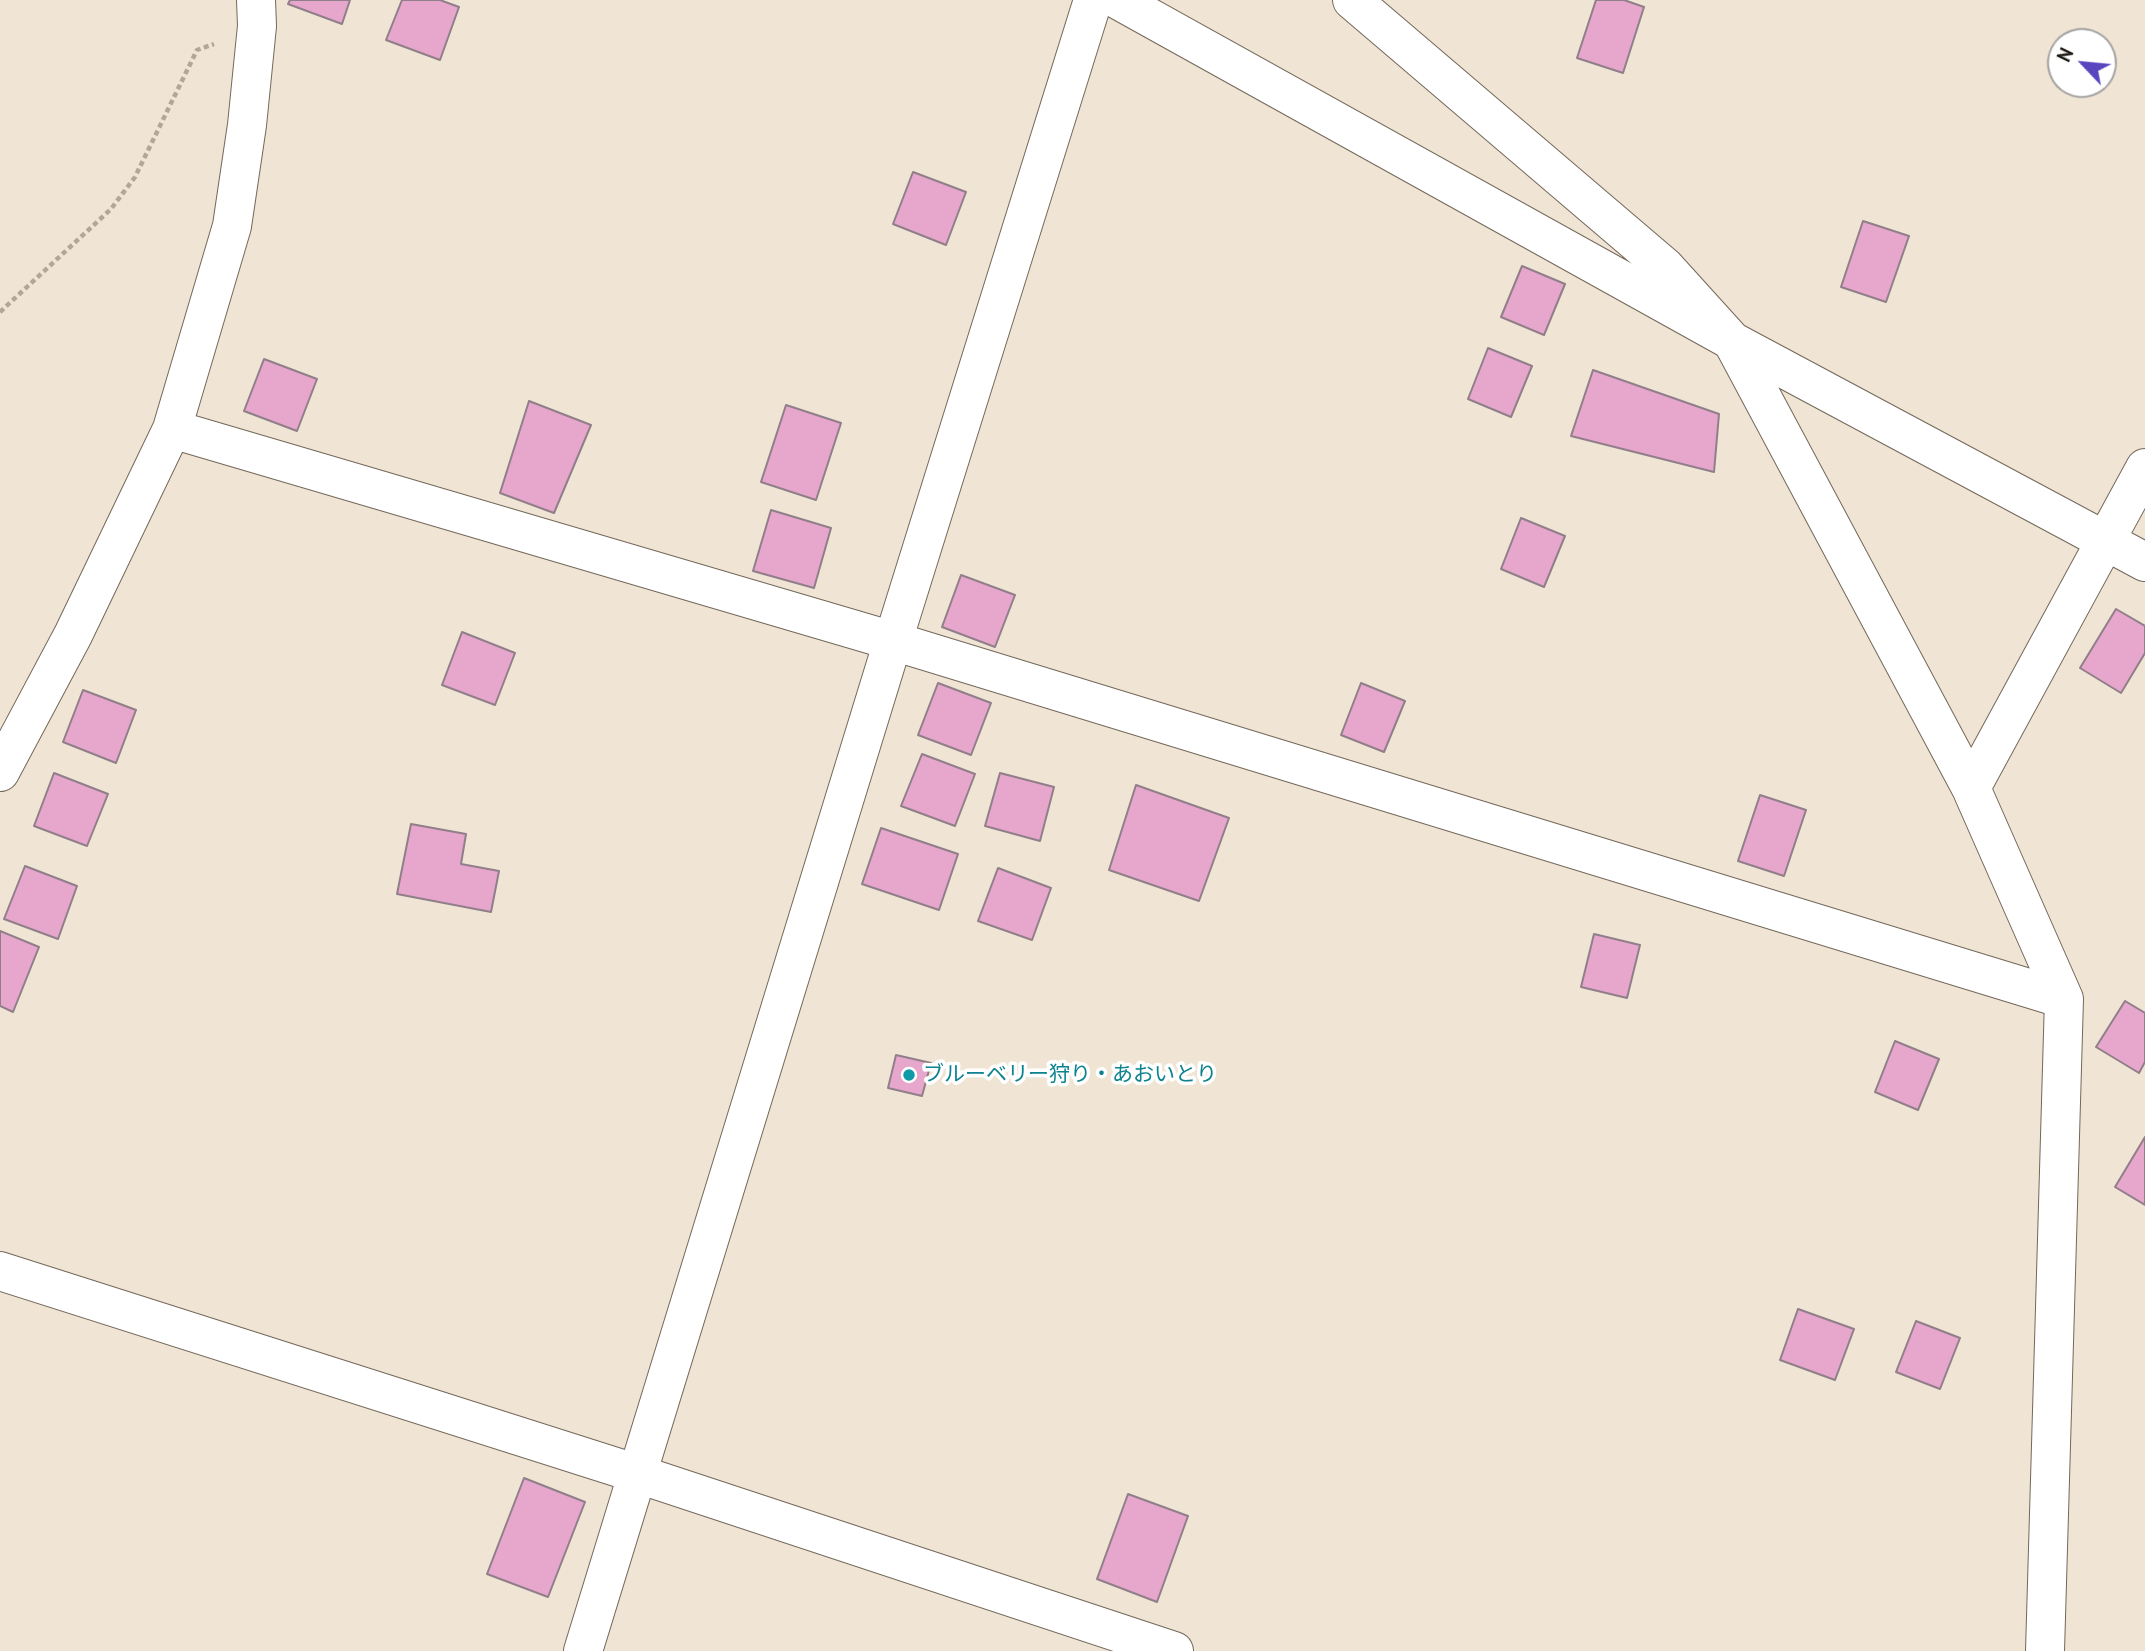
<!DOCTYPE html>
<html>
<head>
<meta charset="utf-8">
<style>
	body { margin:0 }
	#map { position:relative; width:2145px; height:1651px; overflow:hidden; background:#f0e4d4; font-family:"PT Sans",sans-serif }
	canvas { display:block }
	.north { position:absolute; left:2047px; top:28px; width:70px; height:70px; box-sizing:border-box; background:#fff; border:2px solid #a6a4a2; border-radius:50%; rotate:296deg; font-size:19px; font-weight:700; line-height:28px; text-align:center; color:#201b16 }
	.north::after { content:''; display:block; margin:auto; width:24px; height:32px; background:#5946be; clip-path:polygon(50% 0,100% 100%,50% 72%,0 100%) }
</style>
</head>
<body>
<div id="map">
<canvas width="2145" height="1651"></canvas>
<div class="north">N</div>
</div>
<script>
const ctx = document.querySelector('canvas').getContext('2d');
ctx.lineJoin = 'round';
function paint(path, color) {
  ctx.fillStyle = color;
  ctx.fill(path, 'evenodd');
}
function toPath(rows) {
  const path = new Path2D();
  for (const r of rows) {
    path.moveTo(r[0], r[1]);
    for (let i = 2; i < r.length; i += 2) path.lineTo(r[i], r[i + 1]);
  }
  return path;
}
function stroke(path, color, width, dash) {
  ctx.strokeStyle = color;
  ctx.lineWidth = width;
  ctx.lineCap = dash ? 'butt' : 'round';
  ctx.setLineDash(dash || []);
  ctx.stroke(path);
}
function write(font, color, halo, rows, align = 'center') {
  ctx.font = font + ' "PT Sans","Noto Sans JP",sans-serif';
  ctx.lineWidth = 7;
  ctx.setLineDash([]);
  ctx.textBaseline = 'middle';
  ctx.strokeStyle = halo;
  ctx.fillStyle = color;
  for (const [text, x, y, turn = 0] of rows) {
    ctx.save();
    ctx.translate(x, y);
    ctx.rotate((+turn || 0) * Math.PI / 180);
    ctx.textAlign = isNaN(turn) ? turn : align;
    if (halo) ctx.strokeText(text, 0, 0);
    ctx.fillText(text, 0, 0);
    ctx.restore();
  }
}
const building = toPath([
	[290,0,350,0,342,24,288,4,290,0],
	[402,0,440,0,459,7,440,60,386,40,402,0],
	[1596,0,1624,0,1644,7,1623,73,1577,58,1596,0],
	[913,172,966,192,946,245,893,224,913,172],
	[1863,221,1909,236,1886,302,1841,287,1863,221],
	[1522,266,1565,284,1544,335,1501,317,1522,266],
	[1488,348,1532,366,1511,417,1468,399,1488,348],
	[264,359,317,379,297,431,244,411,264,359],
	[1593,370,1719,414,1714,472,1571,436,1593,370],
	[529,401,591,425,554,513,500,493,529,401],
	[786,405,841,423,816,500,761,482,786,405],
	[771,510,831,528,814,588,753,571,771,510],
	[1521,518,1565,536,1544,587,1501,569,1521,518],
	[961,575,1015,595,995,647,942,627,961,575],
	[2116,609,2145,626,2145,653,2121,693,2080,668,2116,609],
	[462,632,515,653,495,705,442,685,462,632],
	[938,683,991,703,971,755,918,735,938,683],
	[1361,683,1405,701,1384,752,1341,735,1361,683],
	[83,690,136,710,116,763,63,742,83,690],
	[922,754,975,774,955,826,901,806,922,754],
	[54,773,108,794,87,846,34,826,54,773],
	[1000,773,1054,787,1040,841,985,826,1000,773],
	[1136,785,1229,818,1199,901,1109,870,1136,785],
	[1760,795,1806,810,1784,876,1738,861,1760,795],
	[411,824,466,834,461,864,499,871,491,912,397,894,411,824],
	[881,828,958,854,939,910,862,884,881,828],
	[25,866,77,886,58,939,4,919,25,866],
	[998,868,1051,888,1032,940,978,921,998,868],
	[0,931,39,947,13,1012,0,1006,0,931],
	[1594,934,1640,945,1627,998,1581,987,1594,934],
	[2125,1001,2145,1013,2145,1062,2139,1073,2096,1047,2125,1001],
	[1895,1041,1939,1059,1918,1110,1875,1092,1895,1041],
	[896,1055,931,1063,922,1096,888,1088,896,1055],
	[2145,1137,2145,1205,2115,1187,2145,1137],
	[1798,1309,1854,1329,1835,1380,1780,1360,1798,1309],
	[1916,1321,1960,1338,1940,1389,1896,1372,1916,1321],
	[524,1478,585,1502,548,1597,487,1574,524,1478],
	[1128,1494,1188,1516,1157,1602,1097,1579,1128,1494]
]);
const path = toPath([
	[0,312,111,209,135,177,197,50,214,44]
]);
const minor = toPath([
	[1118,0,1732,341,2145,562],
	[1352,0,1665,267,1732,341,1971,788,2064,999,2045,1651],
	[172,429,893,641,2064,999],
	[0,772,73,635,172,429,232,226,247,125,257,26,256,0],
	[1971,788,2145,468],
	[0,1271,638,1474,1174,1651],
	[583,1651,893,641,1093,0]
]);
const markers = [
	[909,1075,7,"#0f9aa8"]
];
const cultureNames = [
	["ブルーベリー狩り・あおいとり",923,1075]
];
paint(building, '#e7a6cc');
stroke(building, '#907f89', 2);
stroke(minor, '#73685a', 40);
stroke(path, '#b0a69a', 4.5, [5, 3.5]);
stroke(minor, '#fff', 38);
for (const [x, y, r, color] of markers) {
  const dot = new Path2D();
  dot.arc(x, y, r, 0, 2 * Math.PI);
  ctx.fillStyle = color;
  ctx.fill(dot);
  stroke(dot, '#fff', 2.5);
}
write('21px', '#0d838f', '#fff', cultureNames, 'left');
</script>
</body>
</html>
